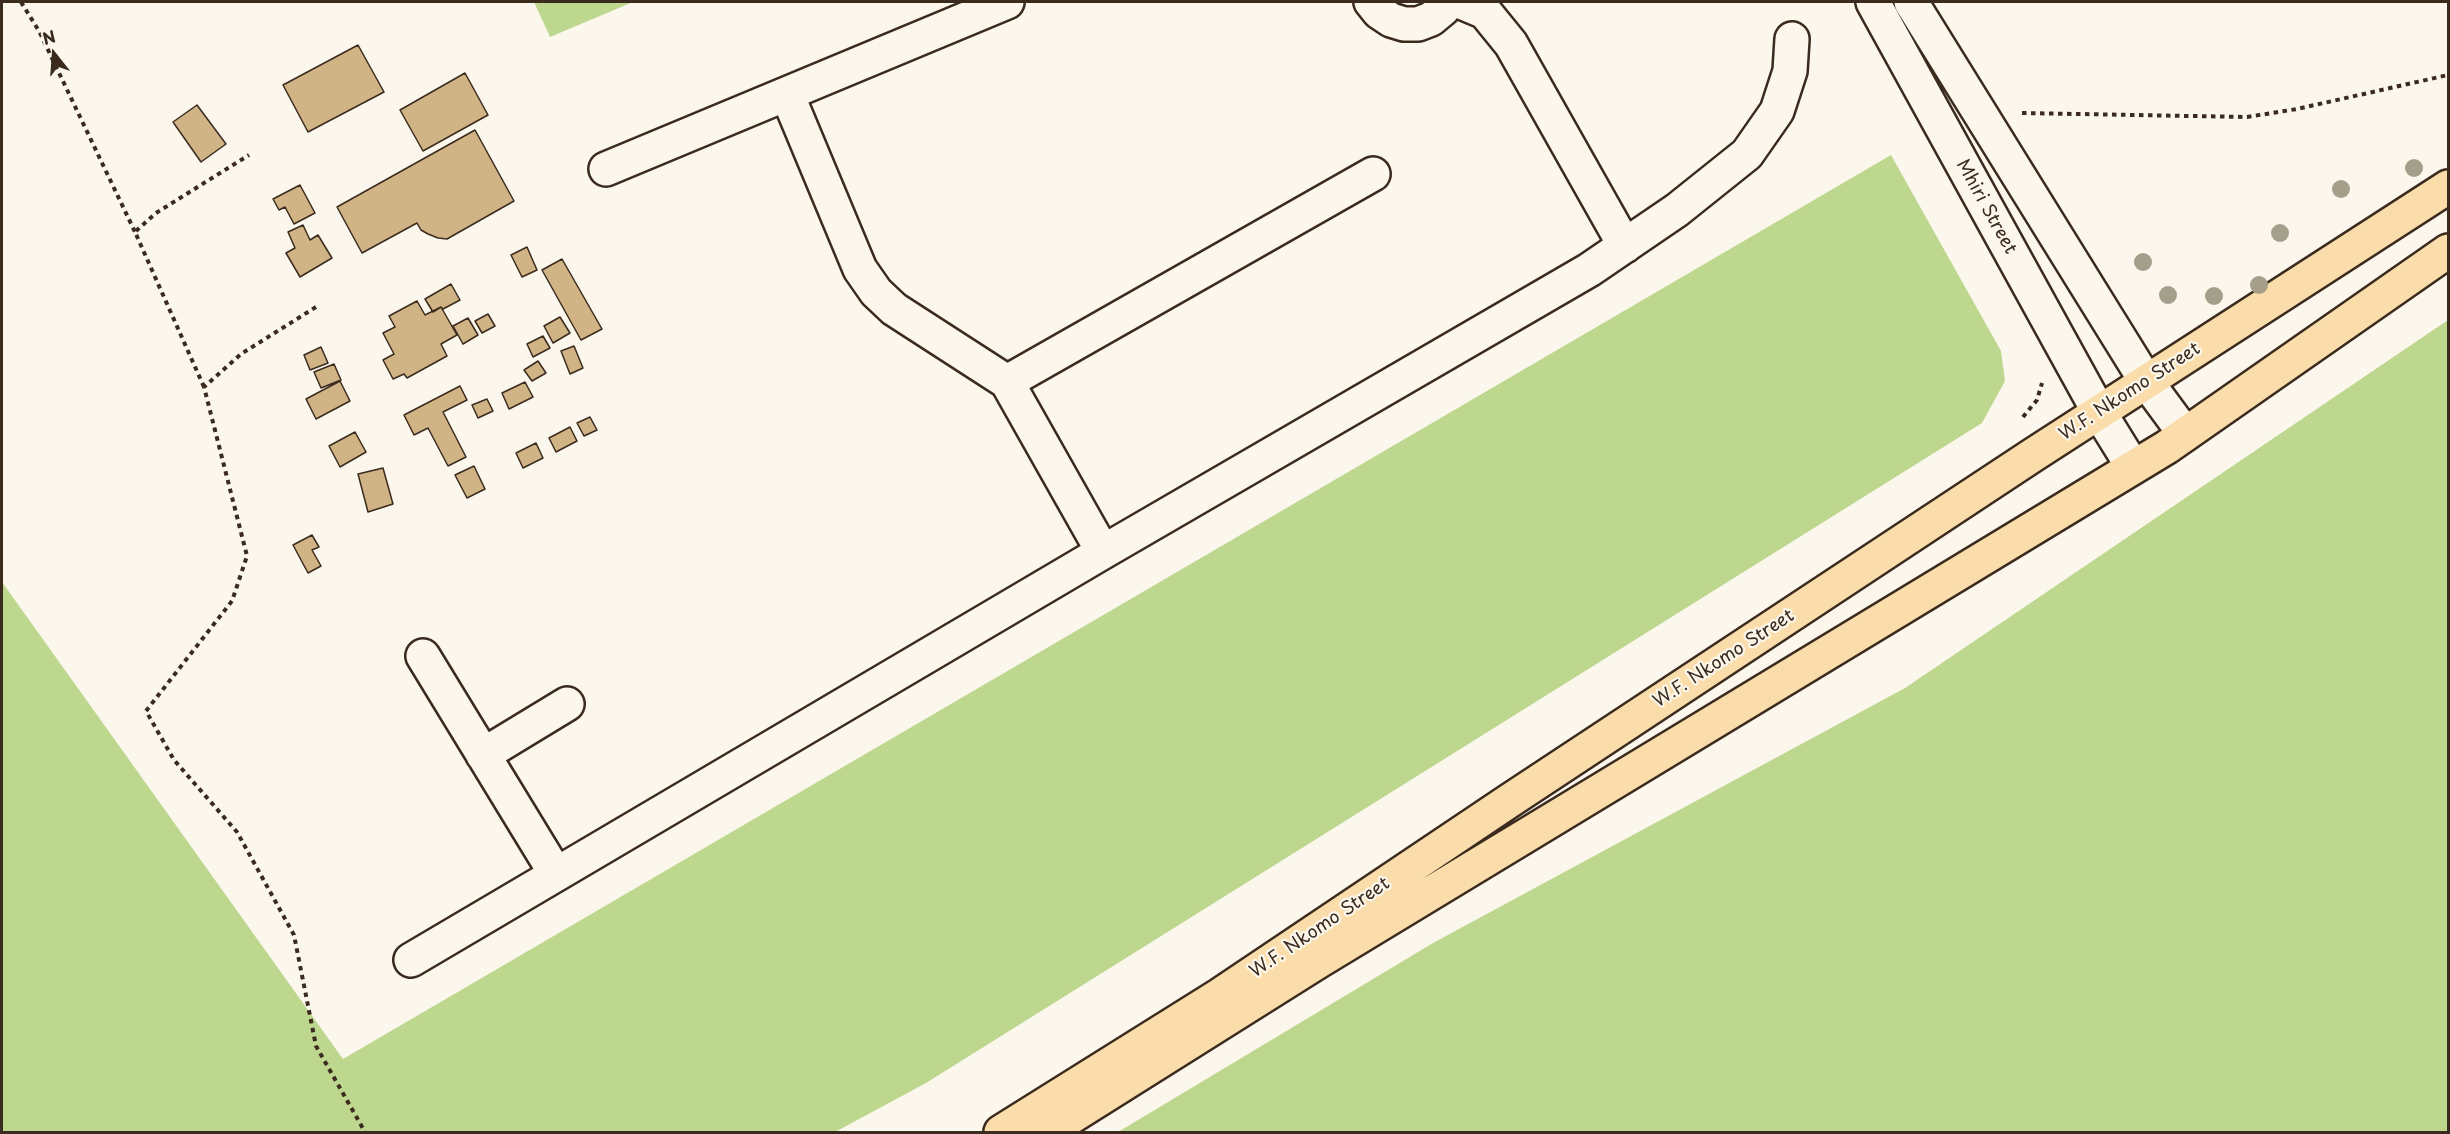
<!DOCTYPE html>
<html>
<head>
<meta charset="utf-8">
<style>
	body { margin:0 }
	#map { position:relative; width:2450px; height:1134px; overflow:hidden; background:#fbf7ec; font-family:"Playpen Sans",sans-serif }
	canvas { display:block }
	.frame { position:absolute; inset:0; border:3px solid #3b2a1e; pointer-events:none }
	.north { position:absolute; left:24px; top:24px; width:60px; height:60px; -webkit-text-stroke:4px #fbf7ec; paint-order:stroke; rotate:343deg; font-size:16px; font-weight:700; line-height:24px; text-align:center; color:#3b2a1e }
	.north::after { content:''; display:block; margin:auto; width:21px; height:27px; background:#3b2a1e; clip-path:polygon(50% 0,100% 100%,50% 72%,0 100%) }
</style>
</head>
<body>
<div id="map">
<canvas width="2450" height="1134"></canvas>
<div class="frame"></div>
<div class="north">N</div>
</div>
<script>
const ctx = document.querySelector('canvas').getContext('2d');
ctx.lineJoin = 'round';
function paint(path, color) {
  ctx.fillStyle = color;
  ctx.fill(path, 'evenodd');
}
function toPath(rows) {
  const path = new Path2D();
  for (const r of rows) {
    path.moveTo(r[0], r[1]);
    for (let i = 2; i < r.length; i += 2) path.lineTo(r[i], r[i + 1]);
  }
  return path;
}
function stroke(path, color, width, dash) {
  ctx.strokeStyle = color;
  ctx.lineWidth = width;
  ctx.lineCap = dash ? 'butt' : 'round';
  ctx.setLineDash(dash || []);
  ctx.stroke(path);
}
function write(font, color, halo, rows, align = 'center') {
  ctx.font = font + ' "Playpen Sans",sans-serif';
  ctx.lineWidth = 4.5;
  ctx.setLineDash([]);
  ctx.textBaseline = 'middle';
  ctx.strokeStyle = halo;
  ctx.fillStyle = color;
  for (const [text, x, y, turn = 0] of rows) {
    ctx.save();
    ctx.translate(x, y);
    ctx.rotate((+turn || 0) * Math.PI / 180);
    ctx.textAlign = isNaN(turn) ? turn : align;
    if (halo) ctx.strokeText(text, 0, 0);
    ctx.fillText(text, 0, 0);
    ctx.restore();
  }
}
const green = toPath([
	[534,2,633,2,550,37],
	[1891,155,2001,351,2005,381,1982,423,926,1083,835,1132,2,1132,2,582,343,1059],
	[2448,320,2448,1132,1118,1132,1433,943,1905,688]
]);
const building = toPath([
	[358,45,384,92,308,132,283,85,358,45],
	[465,73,488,115,423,151,400,110,465,73],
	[197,105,226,144,201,162,173,122,197,105],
	[475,130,514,201,447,239,438,238,428,234,421,230,417,223,362,253,337,207,475,130],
	[300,185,315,213,294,224,285,207,279,210,273,199,300,185],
	[303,225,310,240,318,235,332,258,300,277,286,253,295,248,288,232,303,225],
	[527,247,537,270,522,277,511,255,527,247],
	[562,259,602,329,581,340,542,270,562,259],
	[451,284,460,300,443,309,441,307,433,312,425,299,451,284],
	[417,301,425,315,441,307,457,335,441,344,447,356,407,378,404,374,393,379,383,360,394,354,383,333,395,327,389,316,417,301],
	[488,314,495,326,482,333,475,321,488,314],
	[560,317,570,333,553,343,544,326,560,317],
	[468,318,478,335,463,344,453,326,468,318],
	[543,336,550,348,533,357,527,344,543,336],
	[574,346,583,368,570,374,561,351,574,346],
	[321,347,328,363,310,370,304,355,321,347],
	[538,361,546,373,532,381,524,370,538,361],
	[334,364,341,380,321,388,314,372,334,364],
	[340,381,350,401,316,419,306,399,340,381],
	[525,382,533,397,509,409,502,393,525,382],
	[460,386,467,400,443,412,466,457,448,466,428,428,414,435,404,415,460,386],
	[487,399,493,411,478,418,472,405,487,399],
	[590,417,597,430,584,436,577,423,590,417],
	[570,427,577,441,556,452,549,438,570,427],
	[355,432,366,452,340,467,329,446,355,432],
	[536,443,543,458,523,468,516,453,536,443],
	[474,466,485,489,467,498,455,475,474,466],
	[383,468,393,504,368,512,358,474,383,468],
	[312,535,319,547,312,550,321,566,308,573,293,545,312,535]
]);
const path = toPath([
	[21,2,39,31,135,232],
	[2022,113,2247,117,2297,109,2448,75],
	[316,307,241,354,204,387,247,556,232,601,146,711,174,760,237,832,294,935,316,1046,365,1132],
	[204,387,135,232,156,213,249,155],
	[2023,417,2037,400,2042,383]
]);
const minor = toPath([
	[1371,2,1379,12,1391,20,1404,24,1418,24,1431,19,1443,9,1448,2],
	[1461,2,1485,12,1511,44,1625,246],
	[1873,2,2099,412,2133,467],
	[1911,2,2146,381,2185,434],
	[787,94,860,269,876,292,894,309,1007,382,1103,552],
	[606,169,1007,2],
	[1007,382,1373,174],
	[423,656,556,874],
	[483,755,567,704],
	[411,960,1103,552,1589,270,1677,210,1747,154,1777,111,1790,71,1792,39]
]);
const major = toPath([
	[1001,1132,1220,995,1509,801,2033,455,2448,187],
	[1047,1132,1319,961,2167,447,2448,251]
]);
const trees = [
	[2414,168],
	[2341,189],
	[2280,233],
	[2143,262],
	[2259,285],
	[2168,295],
	[2214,296]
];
const streetNames = [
	["Mhiri Street",1986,207,61],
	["W.F. Nkomo Street",2130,392,-33],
	["W.F. Nkomo Street",1724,659,-33],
	["W.F. Nkomo Street",1320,928,-34]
];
paint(green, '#bed78e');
paint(building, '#d0b485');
stroke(building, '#3b2a1e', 1.5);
stroke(minor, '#3b2a1e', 38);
stroke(major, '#3b2a1e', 38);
stroke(path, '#3b2a1e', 4, [4.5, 4.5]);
stroke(minor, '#fbf7ec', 33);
stroke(major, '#faddab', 33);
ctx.fillStyle = '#a49e8a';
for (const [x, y] of trees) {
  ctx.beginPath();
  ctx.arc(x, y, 9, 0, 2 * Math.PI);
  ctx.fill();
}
write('18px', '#3b2a1e', '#fbf7ec', streetNames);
</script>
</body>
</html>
